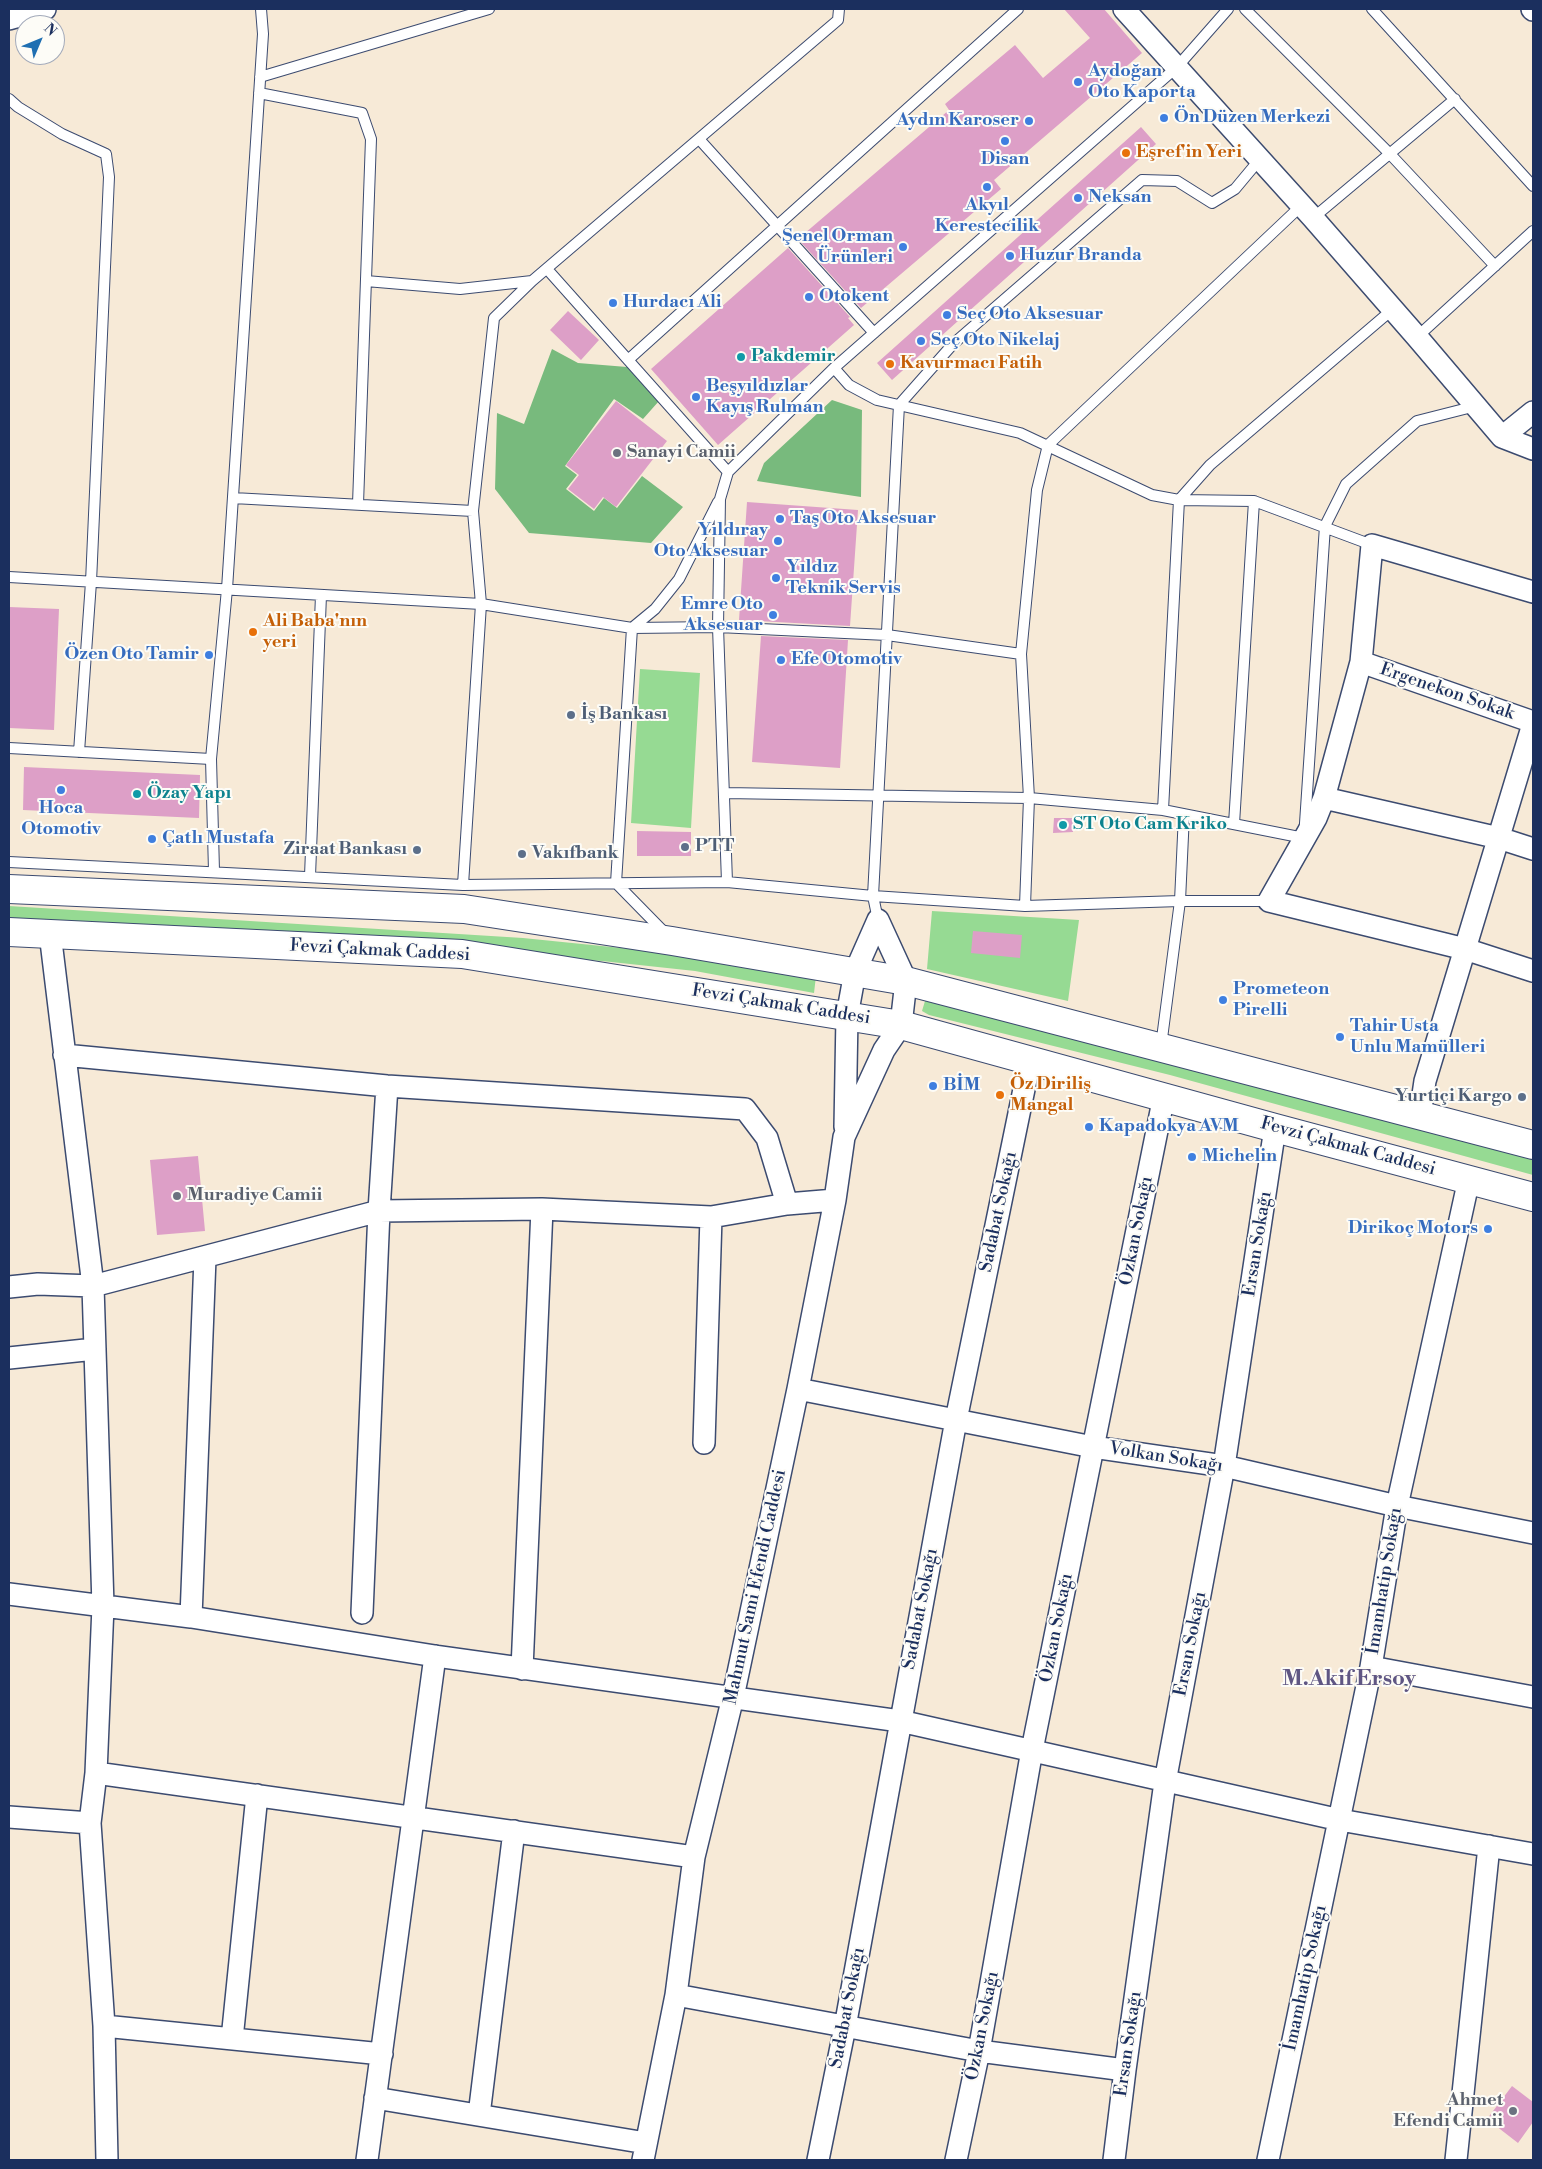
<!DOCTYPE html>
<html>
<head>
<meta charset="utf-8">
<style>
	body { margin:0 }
	#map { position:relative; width:1542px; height:2169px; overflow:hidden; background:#f7ead7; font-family:"Libre Bodoni",serif }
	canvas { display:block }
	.frame { position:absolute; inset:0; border:10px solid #1b2f5e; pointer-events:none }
	.north { position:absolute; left:15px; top:15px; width:50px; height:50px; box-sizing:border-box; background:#fdfcf7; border:1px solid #a3aaba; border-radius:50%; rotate:45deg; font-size:14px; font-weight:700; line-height:20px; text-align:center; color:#1b2f5e }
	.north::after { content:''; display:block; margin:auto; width:18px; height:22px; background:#1f6fb2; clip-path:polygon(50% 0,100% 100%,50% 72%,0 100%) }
</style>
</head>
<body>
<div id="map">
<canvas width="1542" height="2169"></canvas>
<div class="frame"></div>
<div class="north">N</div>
</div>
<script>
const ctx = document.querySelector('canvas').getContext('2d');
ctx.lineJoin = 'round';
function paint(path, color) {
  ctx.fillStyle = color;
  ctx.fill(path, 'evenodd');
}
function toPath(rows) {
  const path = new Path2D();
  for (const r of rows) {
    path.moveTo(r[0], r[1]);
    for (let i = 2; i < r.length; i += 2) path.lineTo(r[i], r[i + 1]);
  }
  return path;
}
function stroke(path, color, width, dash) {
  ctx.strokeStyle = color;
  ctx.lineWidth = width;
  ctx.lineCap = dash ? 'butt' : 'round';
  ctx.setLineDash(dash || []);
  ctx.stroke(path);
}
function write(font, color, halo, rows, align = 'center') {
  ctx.font = font + ' "Libre Bodoni",serif';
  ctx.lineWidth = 4;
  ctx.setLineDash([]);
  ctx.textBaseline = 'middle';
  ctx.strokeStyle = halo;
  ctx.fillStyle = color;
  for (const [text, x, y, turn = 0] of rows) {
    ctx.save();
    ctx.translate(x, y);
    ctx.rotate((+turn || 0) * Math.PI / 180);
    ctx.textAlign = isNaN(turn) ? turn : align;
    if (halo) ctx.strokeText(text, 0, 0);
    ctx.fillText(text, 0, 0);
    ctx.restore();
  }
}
const green = toPath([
	[640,669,700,673,691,828,631,823],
	[9,906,523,938,700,956,816,976,814,993,695,971,602,961,9,923],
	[932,911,1079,920,1068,1001,927,969],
	[925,1001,1141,1053,1533,1159,1533,1175,1170,1075,929,1015,922,1011]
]);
const forest = toPath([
	[552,349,578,363,627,367,659,401,643,419,614,399,565,466,577,475,566,489,594,511,604,498,617,508,642,476,683,507,651,543,529,533,495,489,497,413,524,424],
	[832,400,862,410,861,497,757,481,764,463]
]);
const building = toPath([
	[1064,9,1104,9,1142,53,994,180,1001,189,861,308,798,239,949,110,945,104,1015,45,1043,78,1090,38],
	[1141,127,1156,144,892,380,877,363],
	[788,248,850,317,848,318,854,325,718,445,651,369],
	[568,311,599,340,581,360,550,330],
	[616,401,667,441,616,507,603,497,594,509,568,489,579,475,566,465],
	[747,502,858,510,850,626,739,620],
	[9,607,59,609,54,730,9,728],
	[761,636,848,640,840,768,752,762],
	[24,767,200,775,199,818,23,810],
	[1054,818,1073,818,1073,832,1053,833],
	[637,831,691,832,691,856,637,856],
	[973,931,1022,935,1020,958,971,953],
	[198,1156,205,1231,157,1235,150,1160],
	[1512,2086,1533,2102,1533,2122,1518,2143,1487,2119]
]);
const service = toPath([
	[1245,9,1390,154,1495,266],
	[1372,9,1533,186],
	[260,77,489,9],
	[259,93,362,113,371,139,358,504],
	[9,99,18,107,62,134,106,154,109,177,91,582,79,752],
	[699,139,874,333],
	[1313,218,1455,99],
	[547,269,728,472],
	[366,281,460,289,532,281],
	[1417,337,1533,231],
	[628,360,1018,9],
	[834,368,849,385,877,400,1020,433,1152,495,1179,500,1254,501,1372,545],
	[233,498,473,511],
	[9,577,481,604,632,628,718,627,887,635,1021,654],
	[9,748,211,759],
	[725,793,1029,798,1163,810,1304,838,1325,526,1346,484,1417,421,1476,406],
	[1163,810,1179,500,1210,465,1393,309],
	[1234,824,1254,501],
	[9,862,463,885,727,882,873,896,1025,906,1180,901,1269,901],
	[214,871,211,759,227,589,263,34,261,9],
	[310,876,321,595],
	[727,882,718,627,720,499,728,472,834,368,1177,67,1228,9],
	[463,885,481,604,473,511,494,318,532,281,838,20,839,9],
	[1025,906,1029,798,1021,654,1037,490,1048,445,1302,205],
	[878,920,873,896,899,405,953,344,1142,180,1177,181,1212,203,1235,189,1260,159],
	[665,933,616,883,632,628,655,609,679,579,718,502],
	[1161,1046,1180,901,1184,814]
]);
const minor = toPath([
	[1124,9,1313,218,1417,337,1502,437,1533,449],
	[1532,9,1533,10],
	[9,19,45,9],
	[1502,437,1533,412],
	[1533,592,1372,545,1361,662,1324,798,1316,818,1269,901,1465,949,1533,971],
	[1361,662,1533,722],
	[1324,798,1499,838,1533,849],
	[50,933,93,1286,103,1606,96,1773,90,1823,104,2026,107,2160],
	[64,1055,387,1086,745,1109,767,1138,787,1204],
	[1420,1115,1425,1081,1533,724],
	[845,1127,847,1016,855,972,878,920],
	[9,1287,38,1284,93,1286,379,1211,542,1209,711,1217,787,1204,835,1200],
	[9,1358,95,1349],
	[798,1389,1093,1447,1224,1466,1397,1506,1533,1533],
	[704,1443,711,1217],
	[9,1594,191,1617,435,1656,900,1721,1340,1820,1533,1854],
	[362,1613,379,1211,387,1086],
	[191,1617,205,1258],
	[1371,1667,1533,1697],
	[522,1669,542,1209],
	[96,1773,694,1857],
	[9,1817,90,1823],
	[676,1995,979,2051,1125,2070],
	[104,2026,382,2054],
	[232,2039,257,1795],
	[375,2098,646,2143],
	[479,2115,514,1831],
	[367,2160,435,1656],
	[643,2160,676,1995,694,1857,733,1697,798,1389,835,1200,844,1137,884,1050,901,1025,906,981,878,920],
	[818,2160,845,2027,956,1420,1030,1060],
	[956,2160,979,2051,1032,1750,1164,1096],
	[1114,2160,1125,2070,1165,1782,1224,1466,1275,1128],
	[1268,2160,1371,1667,1397,1506,1469,1179],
	[1456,2160,1489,1846]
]);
const primary = toPath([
	[9,889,464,909,672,941,906,981,1533,1145],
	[9,932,462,954,901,1025,1275,1128,1533,1197]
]);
const markers = [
	[1078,82,5,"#3f7fe0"],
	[1164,118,5,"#3f7fe0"],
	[1029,121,5,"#3f7fe0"],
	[1005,141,5,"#3f7fe0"],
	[1126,153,5,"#e8710a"],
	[987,187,5,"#3f7fe0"],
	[1078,198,5,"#3f7fe0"],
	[903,247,5,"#3f7fe0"],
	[1010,256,5,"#3f7fe0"],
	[809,297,5,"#3f7fe0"],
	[613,303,5,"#3f7fe0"],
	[947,315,5,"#3f7fe0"],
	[921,341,5,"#3f7fe0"],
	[741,357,5,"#0f9aa8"],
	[890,364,5,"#e8710a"],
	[696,397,5,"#3f7fe0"],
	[617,453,5,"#6b7280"],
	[780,519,5,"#3f7fe0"],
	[778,541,5,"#3f7fe0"],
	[776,578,5,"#3f7fe0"],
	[773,615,5,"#3f7fe0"],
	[253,632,5,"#e8710a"],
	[209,655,5,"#3f7fe0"],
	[781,660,5,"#3f7fe0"],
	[571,715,5,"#5c6f8a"],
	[61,790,5,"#3f7fe0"],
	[137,794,5,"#0f9aa8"],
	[1063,825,5,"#0f9aa8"],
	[152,839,5,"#3f7fe0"],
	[685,847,5,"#5c6f8a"],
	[417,850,5,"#5c6f8a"],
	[522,854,5,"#5c6f8a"],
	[1223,1000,5,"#3f7fe0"],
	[1340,1037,5,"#3f7fe0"],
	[933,1086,5,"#3f7fe0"],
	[1000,1095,5,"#e8710a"],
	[1522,1097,5,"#5c6f8a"],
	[1089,1127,5,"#3f7fe0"],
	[1192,1157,5,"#3f7fe0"],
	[177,1196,5,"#6b7280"],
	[1488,1229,5,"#3f7fe0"],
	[1513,2111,5,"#6b7280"]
];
const shopNames = [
	["Aydoğan",1088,72],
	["Oto Kaporta",1088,93],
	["Ön Düzen Merkezi",1174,118],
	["Aydın Karoser",1019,121,"right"],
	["Disan",1005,160,"center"],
	["Neksan",1088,198],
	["Akyıl",987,206,"center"],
	["Kerestecilik",987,227,"center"],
	["Şenel Orman",893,237,"right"],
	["Ürünleri",893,258,"right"],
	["Huzur Branda",1020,256],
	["Otokent",819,297],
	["Hurdacı Ali",623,303],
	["Seç Oto Aksesuar",957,315],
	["Seç Oto Nikelaj",931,341],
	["Beşyıldızlar",706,387],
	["Kayış Rulman",706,408],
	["Taş Oto Aksesuar",790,519],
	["Yıldıray",768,531,"right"],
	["Oto Aksesuar",768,552,"right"],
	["Yıldız",786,568],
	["Teknik Servis",786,589],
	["Emre Oto",763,605,"right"],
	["Aksesuar",763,626,"right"],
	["Özen Oto Tamir",199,655,"right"],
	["Efe Otomotiv",791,660],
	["Hoca",61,809,"center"],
	["Otomotiv",61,830,"center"],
	["Çatlı Mustafa",162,839],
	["Prometeon",1233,990],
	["Pirelli",1233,1011],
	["Tahir Usta",1350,1027],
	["Unlu Mamülleri",1350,1048],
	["BİM",943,1086],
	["Kapadokya AVM",1099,1127],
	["Michelin",1202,1157],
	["Dirikoç Motors",1478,1229,"right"]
];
const foodNames = [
	["Eşref'in Yeri",1136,153],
	["Kavurmacı Fatih",900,364],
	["Ali Baba'nın",263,622],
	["yeri",263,643],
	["Öz Diriliş",1010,1085],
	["Mangal",1010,1106]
];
const cultureNames = [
	["Pakdemir",751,357],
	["Özay Yapı",147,794],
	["ST Oto Cam Kriko",1073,825]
];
const worshipNames = [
	["Sanayi Camii",627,453],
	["Muradiye Camii",187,1196],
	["Ahmet",1503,2101,"right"],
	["Efendi Camii",1503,2122,"right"]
];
const streetNames = [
	["Ergenekon Sokak",1447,692,19],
	["Fevzi Çakmak Caddesi",380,951,3],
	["Fevzi Çakmak Caddesi",781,1005,9],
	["Fevzi Çakmak Caddesi",1348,1147,15],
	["Sadabat Sokağı",999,1212,-78],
	["Özkan Sokağı",1137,1231,-79],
	["Ersan Sokağı",1258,1244,-81],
	["Volkan Sokağı",1166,1458,9],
	["İmamhatip Sokağı",1385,1581,-81],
	["Mahmut Sami Efendi Caddesi",756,1587,-78],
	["Sadabat Sokağı",921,1609,-79],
	["Özkan Sokağı",1057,1628,-79],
	["Ersan Sokağı",1191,1644,-79],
	["İmamhatip Sokağı",1306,1978,-78],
	["Sadabat Sokağı",848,2008,-79],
	["Özkan Sokağı",983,2026,-79],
	["Ersan Sokağı",1129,2044,-82]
];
const serviceNames = [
	["İş Bankası",581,715],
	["PTT",695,847],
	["Ziraat Bankası",407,850,"right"],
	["Vakıfbank",532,854],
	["Yurtiçi Kargo",1512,1097,"right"]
];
const districtNames = [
	["M.Akif Ersoy",1349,1680]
];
paint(green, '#96da93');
paint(forest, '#78ba7d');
paint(building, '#dd9fc7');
stroke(service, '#3c4b70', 12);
stroke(minor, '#3c4b70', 24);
stroke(primary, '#3c4b70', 30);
stroke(service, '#fff', 10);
stroke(minor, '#fff', 21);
stroke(primary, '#fff', 28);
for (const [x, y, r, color] of markers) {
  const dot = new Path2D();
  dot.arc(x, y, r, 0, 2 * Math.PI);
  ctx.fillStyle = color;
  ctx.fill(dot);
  stroke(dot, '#fdfcf7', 2);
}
write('bold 18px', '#366cbe', '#fdfcf7', shopNames, 'left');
write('bold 18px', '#c56008', '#fdfcf7', foodNames, 'left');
write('bold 18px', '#0d838f', '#fdfcf7', cultureNames, 'left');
write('bold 18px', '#5b616d', '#fdfcf7', worshipNames, 'left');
write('18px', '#1b2f5e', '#fdfcf7', streetNames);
write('bold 18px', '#4e5e75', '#fdfcf7', serviceNames, 'left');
write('bold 22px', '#5f5683', '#fdfcf7', districtNames);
</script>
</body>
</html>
